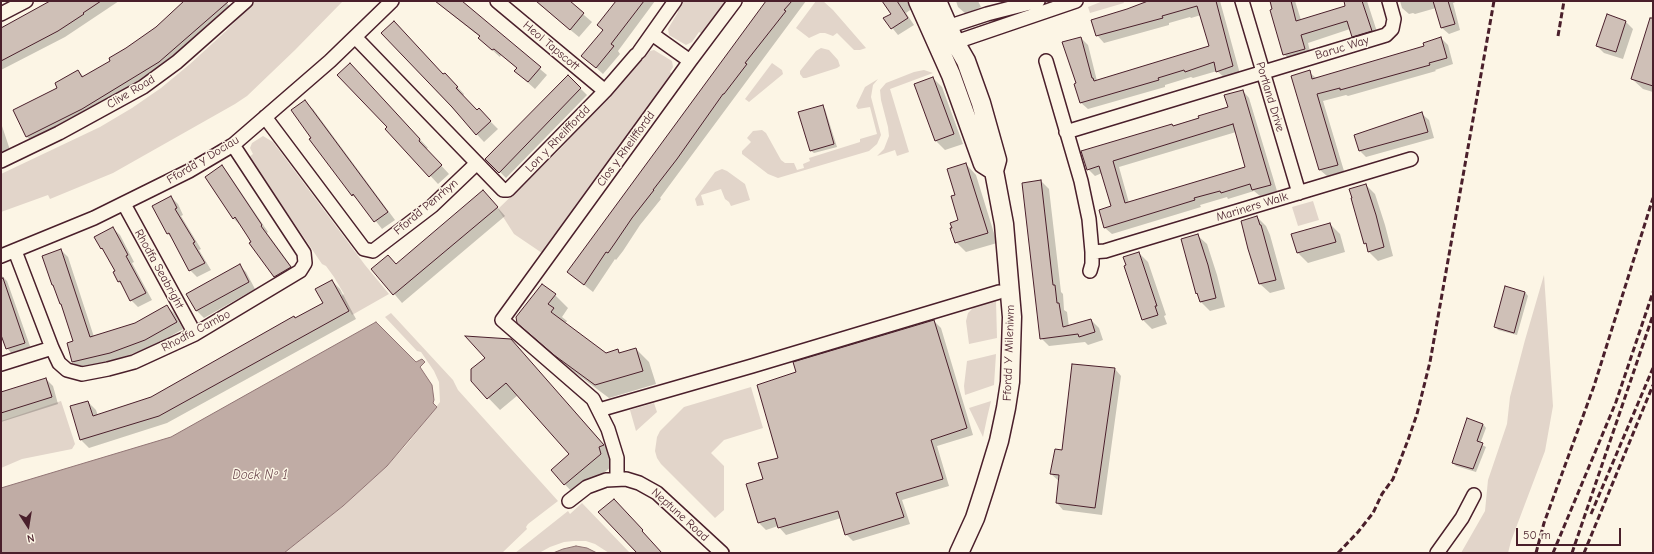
<!DOCTYPE html>
<html>
<head>
<meta charset="utf-8">
<style>
	body { margin:0 }
	#map { position:relative; width:1654px; height:554px; overflow:hidden; background:#fcf5e5; font-family:"Comic Neue",sans-serif }
	canvas { display:block }
	.frame { position:absolute; inset:0; border:2px solid #4a1f2b; pointer-events:none }
	.north { position:absolute; left:8px; top:506px; width:40px; height:40px; -webkit-text-stroke:3px #fcf5e5; paint-order:stroke; rotate:168deg; font-size:11px; font-weight:700; line-height:16px; text-align:center; color:#4a1f2b }
	.north::after { content:''; display:block; margin:auto; width:14px; height:18px; background:#4a1f2b; clip-path:polygon(50% 0,100% 100%,50% 72%,0 100%) }
	.scale { position:absolute; left:1516px; top:528px; width:105px; height:18px; box-sizing:border-box; border:2px solid #4a1f2b; border-top:0; padding-left:5px; font-size:12px; line-height:14px; white-space:nowrap; color:#4a1f2b; -webkit-text-stroke:3px #fcf5e5; paint-order:stroke }
</style>
</head>
<body>
<div id="map">
<canvas width="1654" height="554"></canvas>
<div class="frame"></div>
<div class="north">N</div>
<div class="scale">50 m</div>
</div>
<script>
const ctx = document.querySelector('canvas').getContext('2d');
ctx.lineJoin = 'round';
function paint(path, color) {
  ctx.fillStyle = color;
  ctx.fill(path, 'evenodd');
}
function toPath(rows) {
  const path = new Path2D();
  for (const r of rows) {
    path.moveTo(r[0], r[1]);
    for (let i = 2; i < r.length; i += 2) path.lineTo(r[i], r[i + 1]);
  }
  return path;
}
function stroke(path, color, width, dash) {
  ctx.strokeStyle = color;
  ctx.lineWidth = width;
  ctx.lineCap = dash ? 'butt' : 'round';
  ctx.setLineDash(dash || []);
  ctx.stroke(path);
}
function write(font, color, halo, rows, align = 'center') {
  ctx.font = font + ' "Comic Neue",sans-serif';
  ctx.lineWidth = 3;
  ctx.setLineDash([]);
  ctx.textBaseline = 'middle';
  ctx.strokeStyle = halo;
  ctx.fillStyle = color;
  for (const [text, x, y, turn = 0] of rows) {
    ctx.save();
    ctx.translate(x, y);
    ctx.rotate((+turn || 0) * Math.PI / 180);
    ctx.textAlign = isNaN(turn) ? turn : align;
    if (halo) ctx.strokeText(text, 0, 0);
    ctx.fillText(text, 0, 0);
    ctx.restore();
  }
}
const green = toPath([
	[255,1,343,1,295,50,247,96,235,104,113,173,50,199,48,195,1,212,1,174,100,127,132,108,161,88,190,64,226,31],
	[680,1,728,1,704,35,699,32,692,42,686,45,669,35,668,29,678,12,675,9],
	[816,1,823,1,833,10,866,48,860,50,854,50,837,33,833,36,825,33,820,33,809,38,796,28],
	[1103,1,1123,1,1124,3,1090,13,1088,7],
	[821,48,829,50,838,60,840,66,837,68,806,78,803,78,800,74,800,71,816,51],
	[654,50,672,61,673,67,670,72,673,75,542,253,514,234,498,209,560,149,607,97,640,58,643,60,650,51],
	[772,63,782,70,783,74,749,102,745,99],
	[924,70,933,73,890,89,909,152,897,156,895,150,877,156,884,149,889,136,888,127,881,100,880,90,886,83,914,72],
	[878,79,873,85,871,97,881,135,877,144,869,151,778,178,768,174,742,154,742,151,751,142,747,138,753,131,762,130,766,133,781,160,785,163,794,163,797,170,804,168,803,164,810,161,809,158,860,142,860,139,877,134,870,107,858,109,856,106,865,87],
	[263,136,273,142,365,265,389,294,352,315,341,296,344,294,334,277,326,266,322,264,249,157,253,154,250,148,252,143],
	[722,169,727,171,745,184,750,200,731,206,729,202,725,199,721,189,701,195,704,205,697,206,695,199,715,172],
	[1313,201,1319,220,1298,226,1292,207],
	[1544,275,1553,406,1545,451,1511,541,1508,553,1461,553,1485,511,1488,480,1507,424,1510,397,1525,340],
	[996,301,997,338,969,344,966,321,968,313,975,306],
	[391,313,453,380,458,390,558,501,528,524,526,527,527,529,502,553,284,553,343,506,387,466,407,444,440,402,439,382,434,371,421,352,417,351,385,317],
	[996,354,994,385,965,395,964,386,967,361],
	[751,387,763,428,724,440,711,453,724,466,724,510,715,518,661,464,657,458,655,451,657,437,660,431,684,407],
	[61,401,75,444,72,449,22,459,1,468,1,421],
	[991,401,987,418,983,437,969,408],
	[654,403,657,412,636,431,630,410],
	[582,503,630,553,609,553,595,544,586,541,574,541,564,542,550,547,539,553,515,553,568,511,570,514]
]);
const water = toPath([
	[376,322,416,362,422,359,425,362,420,367,432,385,434,400,433,403,437,407,387,466,343,506,284,553,1,553,1,488,171,437,376,322],
	[576,546,587,548,597,553,553,553,563,549,576,546]
]);
const shadow = toPath([
	[51,1,119,1,65,37,1,70,1,29],
	[186,1,225,1,233,10,166,69,34,143,27,137,14,111,59,88,78,71,84,77,112,61,157,27],
	[435,1,460,1,547,75,535,89,515,71,517,68,501,55,500,57,479,38,480,37],
	[535,1,568,1,592,22,579,37],
	[619,1,655,1,618,51,620,54,603,74,583,56,604,30],
	[767,1,806,1,660,198,661,199,640,225,623,251,616,260,615,259,593,292,568,272],
	[883,1,908,1,913,8,906,13,914,25,898,35,885,19,892,14],
	[956,1,978,1,981,7,966,14,958,7],
	[1152,1,1220,1,1240,74,1225,78,1217,71,1193,78,1191,77,1165,85,1165,87,1088,109,1080,102,1077,84,1081,38,1088,45,1097,81,1210,46,1201,15,1191,18,1190,17,1169,23,1169,25,1104,43,1097,35],
	[1270,1,1295,1,1301,20,1346,6,1345,1,1367,1,1379,38,1360,44,1353,36,1350,29,1308,43,1311,56,1292,62,1284,54],
	[1400,1,1458,1,1453,3,1460,30,1449,34,1442,28,1436,8,1415,14,1413,13,1409,14,1402,8],
	[1653,13,1653,92,1643,89,1632,79],
	[1607,16,1626,22,1633,29,1623,59,1604,53,1597,46],
	[382,33,452,81,464,94,463,96,477,112,486,117,498,129,484,142],
	[1441,38,1448,45,1453,64,1435,70,1436,71,1348,96,1346,95,1323,101,1344,171,1327,176,1320,170,1292,77,1309,72,1316,78,1425,47],
	[358,72,428,148,426,149,449,174,438,184,387,129,389,127],
	[568,76,587,95,506,178,487,159],
	[933,78,942,87,963,144,945,150,936,141,915,84],
	[1243,91,1249,98,1277,191,1260,196,1254,191,1228,199,1227,197,1200,205,1201,207,1112,234,1105,228,1112,207,1102,173,1095,176,1088,169,1173,126,1229,108],
	[1236,132,1246,168,1129,203,1119,167],
	[305,102,313,109,395,220,382,229,361,202,352,195],
	[822,106,825,109,837,147,814,153,810,150],
	[1422,114,1429,120,1434,138,1366,157,1360,151],
	[1,123,10,150,1,152],
	[966,164,976,175,997,243,966,252,956,242,960,221,956,196],
	[222,167,228,173,268,232,267,233,297,274,281,284,274,277,251,243,252,242,240,225,233,218],
	[1041,181,1049,189,1061,292,1063,294,1064,310,1067,312,1069,327,1091,320,1099,328,1103,340,1088,345,1085,342,1049,346,1041,338],
	[1366,185,1375,194,1385,225,1393,256,1378,261,1369,252,1361,231],
	[171,197,178,204,183,215,181,216,201,249,199,250,211,270,197,277,190,270,174,240,168,234],
	[491,200,505,216,402,303,373,269,396,265],
	[1257,217,1266,226,1270,235,1285,289,1270,293,1260,284,1250,252],
	[1330,224,1340,234,1345,252,1308,263,1298,253,1293,235],
	[113,228,120,235,134,262,132,263,152,300,138,307,131,300,124,287,119,282,114,272,116,271,106,253,102,248],
	[1197,235,1207,244,1217,275,1225,307,1210,311,1201,302,1194,282],
	[61,250,68,257,94,337,136,324,167,306,174,313,183,329,152,347,117,359,79,369,73,362,74,342,63,306,61,304],
	[1139,253,1148,262,1166,315,1164,316,1167,324,1152,329,1143,320,1139,311,1125,266],
	[239,265,246,272,255,289,204,318,197,311,188,294],
	[1,275,7,281,31,349,13,355,7,348,1,332],
	[332,281,340,289,356,319,167,423,89,448,81,440,71,407,88,402,96,410,98,416,152,398,324,304],
	[1525,292,1528,296,1517,335,1498,330,1495,326],
	[555,295,568,308,562,317,567,321,565,324,606,354,617,350,620,353,636,349,649,362,656,384,609,398,569,368,532,336,518,322],
	[934,321,941,328,973,435,937,446,949,486,902,500,910,524,853,541,846,534,841,518,786,535,778,526,766,530,759,523,747,485,764,480,779,458,798,373],
	[511,340,615,457,612,466,576,496,552,471,570,454,518,395,500,410,472,381],
	[1115,369,1121,376,1102,515,1063,510,1057,503,1059,481,1051,474,1062,451],
	[46,379,53,386,58,404,1,422,1,393],
	[1483,424,1486,428,1480,444,1486,447,1476,472,1456,466,1453,463]
]);
const building = toPath([
	[50,1,101,1,83,13,84,14,58,31,1,61,1,28,50,1],
	[184,1,229,1,159,62,82,109,26,137,13,110,57,88,55,83,78,70,82,77,110,61,109,58,126,48,156,27,184,1],
	[435,1,462,1,541,67,528,82,514,71,517,68,494,49,492,50,478,38,480,36,435,1],
	[536,1,570,1,584,13,570,30,536,1],
	[616,1,644,1,611,44,614,46,596,68,581,56,603,30,597,25,616,1],
	[766,1,792,1,784,10,786,11,745,63,747,64,724,94,723,94,677,159,653,190,654,190,632,218,615,243,608,253,606,252,584,285,567,272,766,1],
	[882,1,897,1,908,18,891,29,883,18,891,14,882,1],
	[1148,1,1216,1,1233,66,1216,72,1214,62,1185,72,1184,70,1158,78,1159,80,1080,103,1074,84,1076,83,1062,42,1081,37,1092,78,1093,78,1094,81,1209,46,1197,6,1162,16,1163,18,1096,36,1091,20,1127,9,1148,1],
	[1270,1,1291,1,1296,21,1345,6,1344,1,1362,1,1372,31,1352,37,1347,21,1301,35,1305,49,1283,55,1270,10,1272,9,1270,1],
	[1433,1,1448,1,1455,24,1441,28,1433,1],
	[1607,14,1626,21,1616,52,1596,46,1607,14],
	[1650,18,1653,18,1653,86,1631,79,1650,18],
	[394,21,443,74,445,73,458,87,456,88,477,110,479,108,491,121,476,135,452,107,381,33,394,21],
	[1441,37,1447,58,1429,63,1430,65,1340,90,1340,88,1317,94,1338,165,1319,170,1291,76,1310,70,1312,79,1424,46,1423,43,1441,37],
	[350,63,420,139,419,141,442,165,429,177,385,129,387,127,337,75,350,63],
	[568,75,581,88,499,173,485,159,568,75],
	[933,77,954,134,935,141,914,84,933,77],
	[1243,90,1271,185,1252,190,1250,184,1221,193,1220,191,1194,198,1195,200,1104,228,1099,210,1111,206,1099,166,1087,170,1081,151,1172,124,1173,126,1199,118,1198,116,1228,107,1224,95,1243,90],
	[1233,124,1245,167,1125,203,1113,161,1233,124],
	[305,100,388,212,374,222,353,194,352,196,309,139,311,138,291,110,305,100],
	[823,105,834,144,810,151,798,112,823,105],
	[1422,112,1428,132,1359,151,1354,135,1422,112],
	[966,163,988,233,955,243,950,228,952,228,950,223,958,220,951,196,955,195,947,169,966,163],
	[222,165,262,225,261,226,291,267,274,277,249,243,251,242,248,237,235,217,233,219,205,177,222,165],
	[1041,180,1053,285,1055,285,1057,303,1059,303,1063,327,1091,319,1095,332,1079,337,1078,334,1040,339,1022,183,1041,180],
	[1366,184,1376,215,1384,247,1368,252,1366,243,1364,244,1351,198,1352,198,1349,189,1366,184],
	[483,190,498,207,393,295,371,269,388,255,396,264,483,190],
	[171,196,177,208,175,209,195,242,193,243,205,263,189,271,169,233,167,234,152,206,171,196],
	[1257,216,1260,225,1261,225,1276,280,1259,284,1248,249,1241,221,1257,216],
	[1330,223,1336,242,1297,253,1291,234,1330,223],
	[113,227,128,255,126,256,146,293,130,301,120,281,118,282,113,272,115,271,102,248,101,249,94,237,113,227],
	[1198,234,1208,265,1216,298,1200,302,1197,293,1196,294,1181,239,1198,234],
	[61,249,90,337,135,323,167,305,177,322,145,340,110,353,72,362,67,343,73,341,61,304,60,304,53,285,52,285,42,256,61,249],
	[1139,252,1157,306,1155,306,1158,315,1142,320,1124,266,1126,265,1123,257,1139,252],
	[240,264,249,282,196,311,186,294,240,264],
	[3,278,25,343,6,349,1,335,1,279,3,278],
	[332,280,349,311,159,416,80,440,70,406,88,401,93,416,151,397,294,316,295,318,323,303,315,289,332,280],
	[542,284,556,294,548,304,554,308,551,312,606,353,618,349,619,353,636,348,643,371,595,385,554,355,517,323,516,317,542,284],
	[1505,286,1525,292,1514,333,1494,327,1505,286],
	[934,320,967,428,931,440,943,479,896,493,904,517,845,535,838,511,778,528,775,518,758,523,746,484,763,479,758,463,778,458,757,385,796,372,793,362,934,320],
	[465,336,511,339,604,445,599,447,601,454,564,485,551,470,569,454,506,383,487,399,471,381,471,369,485,358,465,336],
	[1072,364,1115,368,1095,508,1056,503,1059,475,1050,474,1055,449,1062,450,1072,364],
	[46,378,52,397,1,413,1,392,46,378],
	[1467,418,1483,424,1477,441,1483,443,1473,469,1452,463,1467,418],
	[614,499,643,530,642,531,662,553,637,553,598,512,614,499]
]);
const street = toPath([
	[497,1,605,91],
	[1242,1,1299,193],
	[1,14,26,1],
	[941,29,987,14,1038,1],
	[652,34,690,61],
	[355,37,503,190,508,190,605,91,636,55],
	[947,45,1076,1],
	[639,52,675,1],
	[1046,61,1081,181,1089,219,1092,252,1092,264,1090,271],
	[265,117,364,249,373,251,432,206,477,163],
	[1066,132,1386,35,1392,29,1394,19,1389,1],
	[1,161,59,133,143,87,177,62,246,1],
	[124,204,195,334],
	[15,251,52,348,59,363,67,370,82,374,108,369,134,362,195,334,300,271,305,263,304,253,233,145],
	[1092,252,1105,251,1118,247,1411,159],
	[1,256,94,218,189,171,233,145,330,61,392,1],
	[1,364,52,348],
	[599,410,752,366,999,292],
	[617,479,617,458,608,429,593,399,502,320,690,61,735,1],
	[569,501,587,487,606,480,626,479,639,483,657,493,722,553],
	[1437,553,1462,518,1474,495]
]);
const secondary = toPath([
	[918,1,951,75,983,164,994,171],
	[937,1,955,42,966,61,981,103,997,160,994,171,1004,224,1012,317,1010,382,1006,408,999,441,985,487,975,518,959,553]
]);
const rail = toPath([
	[1558,36,1564,1],
	[1591,514,1653,368],
	[1338,553,1358,532,1373,513,1382,494,1393,479,1408,440,1417,414,1430,362,1494,1],
	[1536,553,1544,523,1594,386,1653,198],
	[1553,553,1616,402,1653,292],
	[1572,553,1653,315],
	[1584,553,1653,385]
]);
const streetNames = [
	["Heol Tapscott",551,46,40],
	["Baruc Way",1342,48,-17],
	["Clive Road",131,92,-31],
	["Portland Drive",1270,97,73],
	["Lon y Rheilffordd",558,139,-46],
	["Clos y Rheilffordd",626,149,-54],
	["Ffordd y Dociau",203,160,-31],
	["Ffordd Penrhyn",426,207,-40],
	["Mariners Walk",1252,207,-17],
	["Rhodfa Seabright",159,269,61],
	["Rhodfa Cambo",196,331,-28],
	["Ffordd Y Mileniwm",1009,353,-88],
	["Neptune Road",680,515,42]
];
const waterNames = [
	["Dock Nº 1",260,475]
];
paint(green, '#e2d5ca');
paint(water, '#c0aca5');
stroke(water, '#917474', 1);
paint(shadow, '#0003');
paint(building, '#cfc0b7');
stroke(building, '#4a1f2b', 1);
stroke(street, '#4a1f2b', 16);
stroke(secondary, '#4a1f2b', 21);
stroke(street, '#fcf5e5', 13);
stroke(secondary, '#fcf5e5', 18);
stroke(rail, '#4a1f2b', 3, [6, 3]);
write('12px', '#4a1f2b', '#fcf5e5', streetNames);
write('italic 13px', '#6d4950', '#fcf5e5', waterNames);
</script>
</body>
</html>
